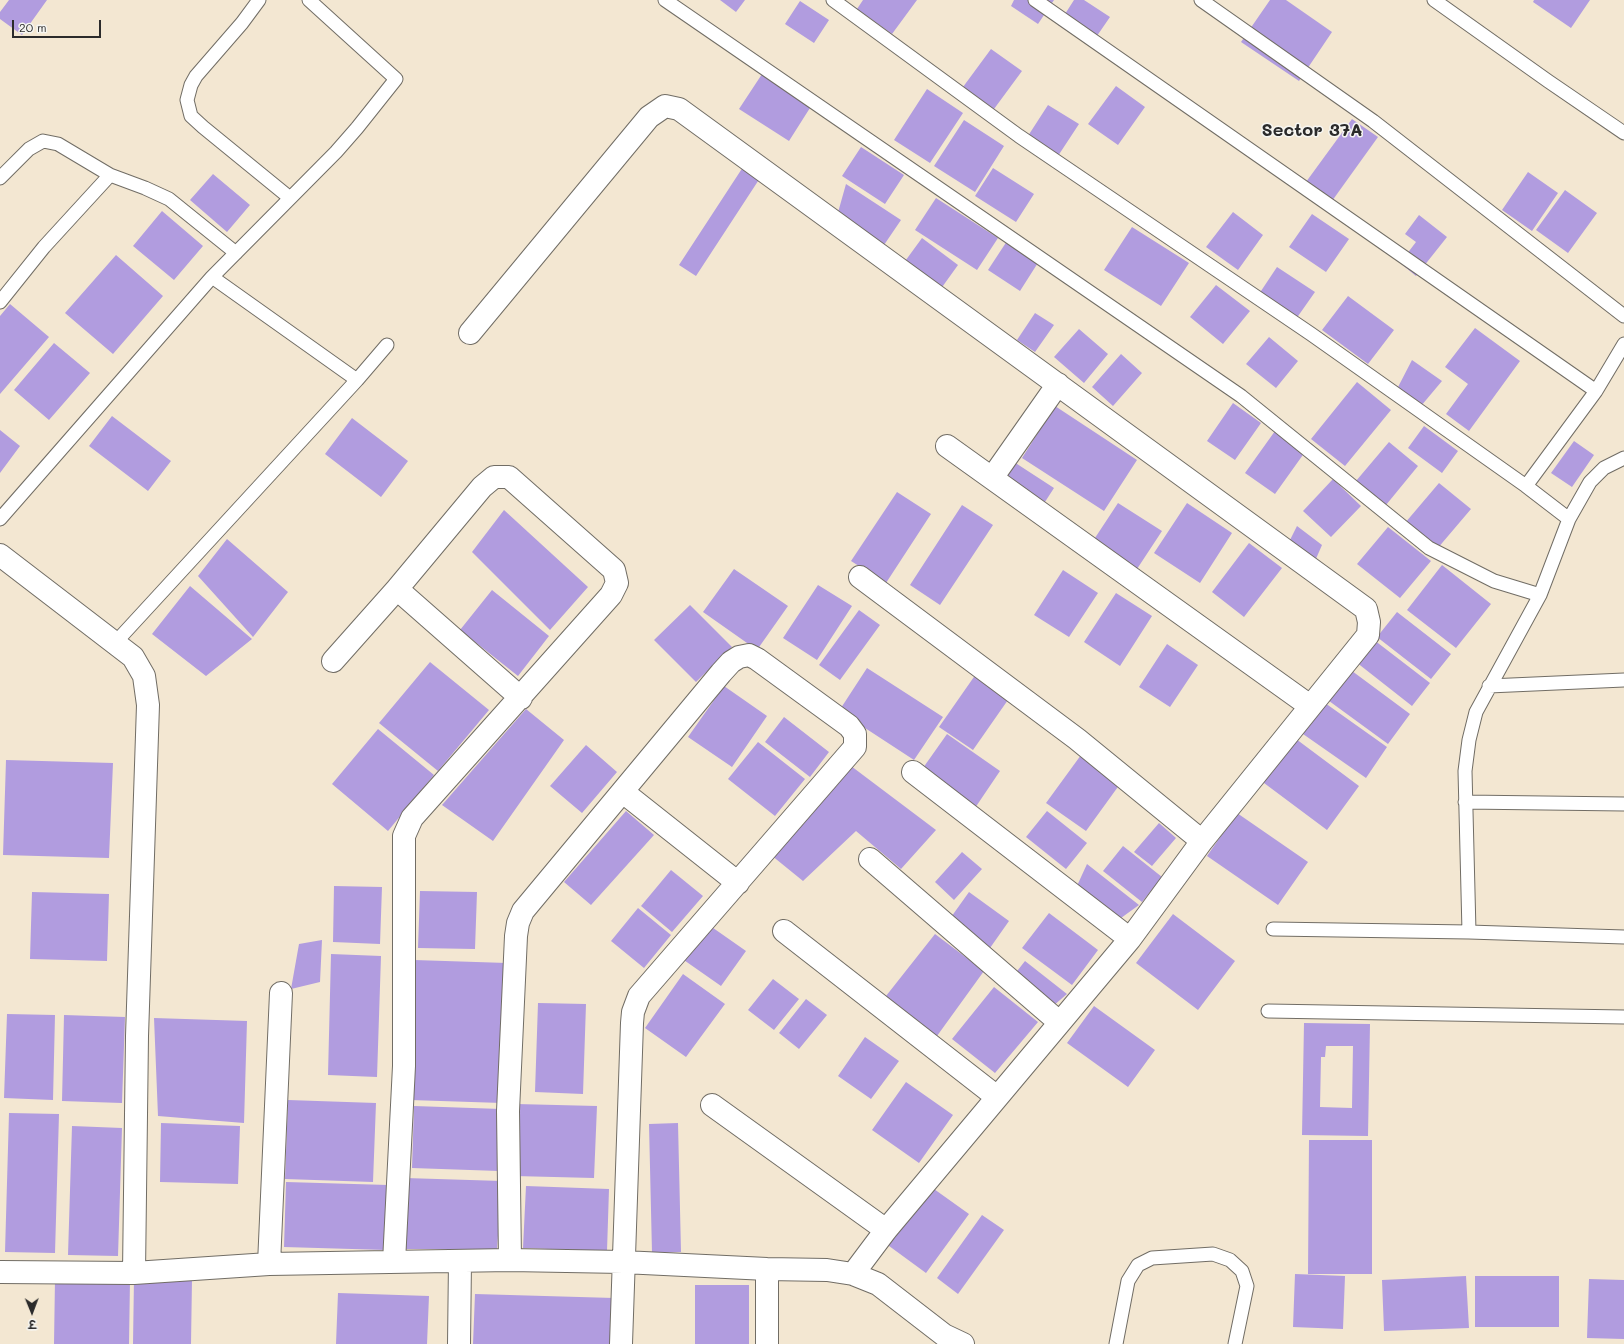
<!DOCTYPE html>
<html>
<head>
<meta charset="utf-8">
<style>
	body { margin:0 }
	#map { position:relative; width:1624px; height:1344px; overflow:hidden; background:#f3e7d2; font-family:Mali,"Playpen Sans Deva",sans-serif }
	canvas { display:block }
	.north { position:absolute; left:12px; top:1292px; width:40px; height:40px; -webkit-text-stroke:3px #f6f6f2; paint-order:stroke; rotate:179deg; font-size:11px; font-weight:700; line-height:16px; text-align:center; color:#2b2b2b }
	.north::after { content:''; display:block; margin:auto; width:14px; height:18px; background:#2b2b2b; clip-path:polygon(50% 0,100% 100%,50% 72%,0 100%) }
	.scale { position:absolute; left:12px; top:20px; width:89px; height:18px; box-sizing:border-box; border:2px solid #2b2b2b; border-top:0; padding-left:5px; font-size:12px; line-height:14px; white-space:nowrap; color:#2b2b2b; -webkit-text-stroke:3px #f6f6f2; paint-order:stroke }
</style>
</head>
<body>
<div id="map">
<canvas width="1624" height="1344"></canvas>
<div class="north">उ</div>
<div class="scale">20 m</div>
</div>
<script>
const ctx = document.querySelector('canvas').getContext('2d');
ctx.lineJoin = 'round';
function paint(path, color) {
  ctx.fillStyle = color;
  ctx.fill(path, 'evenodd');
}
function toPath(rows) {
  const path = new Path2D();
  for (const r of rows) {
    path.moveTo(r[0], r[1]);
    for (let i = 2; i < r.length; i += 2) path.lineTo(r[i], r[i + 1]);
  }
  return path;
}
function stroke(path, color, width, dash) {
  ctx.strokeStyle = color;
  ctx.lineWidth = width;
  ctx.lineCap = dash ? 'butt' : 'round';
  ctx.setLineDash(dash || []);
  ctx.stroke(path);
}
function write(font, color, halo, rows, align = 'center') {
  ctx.font = font + ' Mali,sans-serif';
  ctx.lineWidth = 3;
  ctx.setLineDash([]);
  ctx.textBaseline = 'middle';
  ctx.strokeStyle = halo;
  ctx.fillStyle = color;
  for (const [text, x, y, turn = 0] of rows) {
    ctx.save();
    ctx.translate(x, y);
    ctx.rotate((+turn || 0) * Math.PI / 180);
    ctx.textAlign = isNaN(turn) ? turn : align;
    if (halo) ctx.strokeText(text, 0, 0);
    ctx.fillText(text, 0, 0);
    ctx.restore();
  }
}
const building = toPath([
	[9,0,47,0,22,35,0,19,0,12],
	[720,0,745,0,736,12],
	[863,0,917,0,892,34,857,9],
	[1014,0,1054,0,1038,24,1011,6],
	[1074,0,1084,0,1110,17,1090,46,1058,25],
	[1270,0,1286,0,1332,32,1299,81,1241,42],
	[1534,0,1590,0,1571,28,1533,2],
	[800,1,829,20,814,43,785,24],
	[991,49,1022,71,994,109,963,87],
	[766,68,815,100,789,141,739,109],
	[1116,86,1145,107,1118,145,1088,124],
	[927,89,963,113,930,163,894,140],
	[1048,105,1079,124,1056,159,1026,139],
	[1352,119,1378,137,1332,201,1306,182],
	[964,120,1004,146,975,192,934,166],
	[861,147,904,175,885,204,842,176],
	[745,164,762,175,696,276,679,265],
	[993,168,1034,194,1016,222,975,196],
	[1528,172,1558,193,1532,231,1502,210],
	[213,174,250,205,227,232,190,200],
	[846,184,901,220,884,245,837,216],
	[1565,190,1597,213,1568,253,1536,230],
	[936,198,998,238,977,270,915,230],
	[162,211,203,246,174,280,133,246],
	[1233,212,1263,235,1238,270,1206,247],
	[1312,214,1349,239,1326,272,1289,247],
	[1419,215,1447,237,1416,276,1400,263,1416,242,1405,234],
	[1132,227,1189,263,1161,306,1104,270],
	[922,238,958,265,940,290,903,264],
	[1009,238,1041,258,1020,291,988,270],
	[116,255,163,296,113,354,65,313],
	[1277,267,1315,292,1296,319,1259,294],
	[1216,285,1250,311,1223,344,1190,317],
	[1348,296,1394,330,1368,364,1322,330],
	[10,304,49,337,0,394,0,316],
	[1035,313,1054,325,1035,352,1017,340],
	[1475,328,1520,361,1469,431,1446,414,1468,384,1445,367],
	[1079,329,1108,354,1084,383,1054,357],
	[1269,337,1298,361,1276,388,1246,364],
	[54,343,90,373,49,420,14,390],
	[1121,354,1142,373,1113,406,1092,387],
	[1412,360,1442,381,1421,406,1397,389],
	[1357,382,1391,410,1345,466,1311,439],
	[1233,403,1261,423,1235,460,1207,441],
	[1055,406,1137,460,1104,511,1022,458],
	[112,416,171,461,148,491,89,446],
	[352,418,408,461,381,497,325,454],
	[1424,426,1458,451,1442,473,1408,448],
	[0,430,20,446,0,473],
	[1275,431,1305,452,1275,494,1245,473],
	[1574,441,1594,455,1572,487,1551,473],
	[1389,442,1418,466,1386,505,1356,481],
	[1014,462,1054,488,1043,505,1003,480],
	[1333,479,1361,506,1331,537,1303,511],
	[1439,483,1471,509,1437,549,1405,523],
	[897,492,931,514,886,583,851,561],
	[1118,503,1162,531,1137,569,1093,541],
	[1187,503,1232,533,1200,583,1154,553],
	[962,505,993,525,940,605,910,585],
	[504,510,588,587,550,630,472,552],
	[1297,526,1322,545,1315,561,1289,542],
	[1388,527,1431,561,1400,598,1357,564],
	[227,539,288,592,253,637,198,576],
	[1249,543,1282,568,1244,617,1212,592],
	[1442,565,1491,604,1456,648,1407,610],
	[734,569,788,606,757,650,703,612],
	[1063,570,1098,593,1069,637,1034,615],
	[818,585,852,606,817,660,783,638],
	[190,586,252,639,206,676,152,634],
	[492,590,549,636,518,676,460,630],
	[1116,593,1152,616,1120,666,1084,642],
	[690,605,732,647,696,682,654,640],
	[859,610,880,625,840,680,819,665],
	[1397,612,1451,654,1431,679,1377,637],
	[1374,640,1430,683,1412,706,1356,662],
	[1167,644,1198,665,1170,707,1139,687],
	[430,662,489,710,438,771,379,723],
	[867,668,943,717,914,760,839,711],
	[1348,668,1410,714,1388,744,1325,698],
	[976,674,1010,697,973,750,939,727],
	[724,686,767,716,732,767,688,737],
	[1325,703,1387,747,1366,778,1303,734],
	[526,709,564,740,493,841,442,805],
	[784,717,829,752,810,777,765,742],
	[378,729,434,775,388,831,332,784],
	[947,734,1000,771,975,808,923,768],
	[1292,736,1359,786,1327,830,1260,780],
	[758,742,805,779,775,816,728,779],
	[586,745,617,772,582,813,550,786],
	[1081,755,1120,784,1086,831,1046,803],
	[6,760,113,763,109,858,3,855],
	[851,766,936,830,901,869,856,831,803,881,771,855],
	[626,811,654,835,591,905,564,882],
	[1047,811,1087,843,1066,869,1026,837],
	[1237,813,1308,862,1278,905,1207,856],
	[1159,823,1176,838,1152,866,1134,852],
	[1123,846,1162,877,1142,902,1103,871],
	[962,852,982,869,954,900,935,882],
	[1087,864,1139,905,1121,918,1076,888],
	[671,870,703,896,672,932,641,906],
	[334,886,382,887,380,944,333,942],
	[420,891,477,892,475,949,418,948],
	[32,892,109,894,107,961,30,959],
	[969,892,1009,921,990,948,949,920],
	[638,908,671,935,644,968,611,941],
	[1049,913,1098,950,1072,985,1022,948],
	[1173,914,1235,961,1198,1010,1136,963],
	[706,923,746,951,721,986,681,958],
	[935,934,984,971,937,1036,886,996],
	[322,940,320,982,291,989,299,944],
	[331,954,381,956,377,1077,328,1075],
	[414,960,507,963,502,1103,410,1100],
	[1025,961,1067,994,1053,1006,1014,975],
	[683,974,725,1004,686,1057,645,1028],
	[773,979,799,999,774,1030,748,1010],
	[994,987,1038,1022,995,1073,952,1039],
	[806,999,827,1015,799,1049,779,1033],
	[538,1003,586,1004,583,1094,535,1092],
	[1094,1006,1155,1050,1128,1087,1067,1043],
	[7,1014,55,1015,53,1100,4,1098],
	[64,1015,125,1017,122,1103,62,1101],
	[154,1018,247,1021,244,1123,158,1116],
	[1304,1023,1370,1024,1368,1136,1302,1135],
	[1326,1046,1353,1046,1352,1108,1320,1107,1321,1057,1325,1057],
	[865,1037,899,1061,871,1099,838,1076],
	[906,1082,953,1115,919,1163,872,1130],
	[288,1100,376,1103,373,1182,285,1179],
	[516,1104,597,1106,594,1178,514,1176],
	[414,1106,501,1109,499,1171,412,1168],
	[9,1113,59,1114,55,1253,5,1252],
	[161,1123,240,1126,238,1184,160,1182],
	[678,1123,681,1252,652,1253,649,1124],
	[72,1126,122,1128,118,1256,68,1255],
	[1309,1140,1372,1140,1372,1274,1308,1274],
	[405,1178,502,1181,497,1249,402,1249],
	[286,1182,388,1185,386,1250,284,1247],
	[927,1184,969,1214,926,1273,885,1243],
	[526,1186,609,1189,607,1251,523,1248],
	[982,1215,1004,1230,958,1294,937,1278],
	[1295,1274,1345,1276,1343,1329,1293,1327],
	[1466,1276,1469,1328,1384,1331,1382,1280],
	[1475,1276,1559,1276,1559,1327,1475,1327],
	[134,1278,192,1279,191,1344,133,1344],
	[55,1279,130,1280,129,1344,54,1344],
	[1589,1279,1624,1280,1624,1339,1587,1338],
	[695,1285,749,1285,749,1344,695,1344],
	[338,1293,429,1296,427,1344,336,1344],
	[475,1294,614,1298,612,1344,473,1344]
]);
const lane = toPath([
	[259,0,242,23,196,76,191,85,187,100,191,116,203,127,290,198],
	[665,0,1241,396,1429,548,1494,581,1540,595],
	[833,0,1019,136,1311,334,1526,486,1569,519],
	[1035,0,1596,391],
	[1201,0,1373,121,1624,316],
	[1434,0,1548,81,1624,133],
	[0,178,29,149,43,141,58,144,110,175],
	[212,277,357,380],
	[0,302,44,247,110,175,145,188,169,199,236,253],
	[1526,486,1596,391,1624,344],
	[0,519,212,277,336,152,357,128,396,79,309,0],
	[115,643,357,380,387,345],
	[1489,686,1624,680],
	[1465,802,1624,804],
	[1273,929,1469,932,1465,771,1469,740,1476,712,1540,595,1569,519,1590,482,1604,468,1624,458],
	[1469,932,1624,937],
	[1268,1011,1624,1017],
	[1116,1344,1128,1281,1138,1265,1152,1258,1213,1254,1230,1260,1242,1271,1247,1286,1235,1344]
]);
const street = toPath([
	[470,333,649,117,665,106,679,109,1366,609,1369,622,1368,635,1202,841,1130,939,886,1230,853,1274],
	[947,446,1310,706],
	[992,478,1058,384],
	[0,555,133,657,144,676,148,705,137,1036,134,1273],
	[860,577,1077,739,1202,841],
	[333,661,397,589,521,698],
	[913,772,1130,939],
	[623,792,738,883],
	[870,859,1059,1022],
	[784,931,997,1097],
	[712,1105,886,1230],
	[510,1260,508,1111,516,936,518,923,523,911,721,673,731,662,739,657,749,655,757,659,849,726,855,734,855,747,639,996,633,1012,632,1023,621,1344],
	[394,1262,404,1066,404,836,412,818,611,595,617,583,614,570,509,477,494,477,482,487,397,589],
	[269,1264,281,993],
	[0,1272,134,1273,269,1264,510,1260,623,1262,767,1269,827,1270,853,1274,878,1284,944,1335,963,1344],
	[459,1344,460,1261],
	[767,1344,767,1269]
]);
const districtNames = [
	["Sector 37A",1312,130]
];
paint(building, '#b19cdf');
stroke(lane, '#716d65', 15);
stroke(street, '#716d65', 24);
stroke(lane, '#fff', 13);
stroke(street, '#fff', 22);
write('bold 18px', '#2b2b2b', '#f6f6f2', districtNames);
</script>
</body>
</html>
